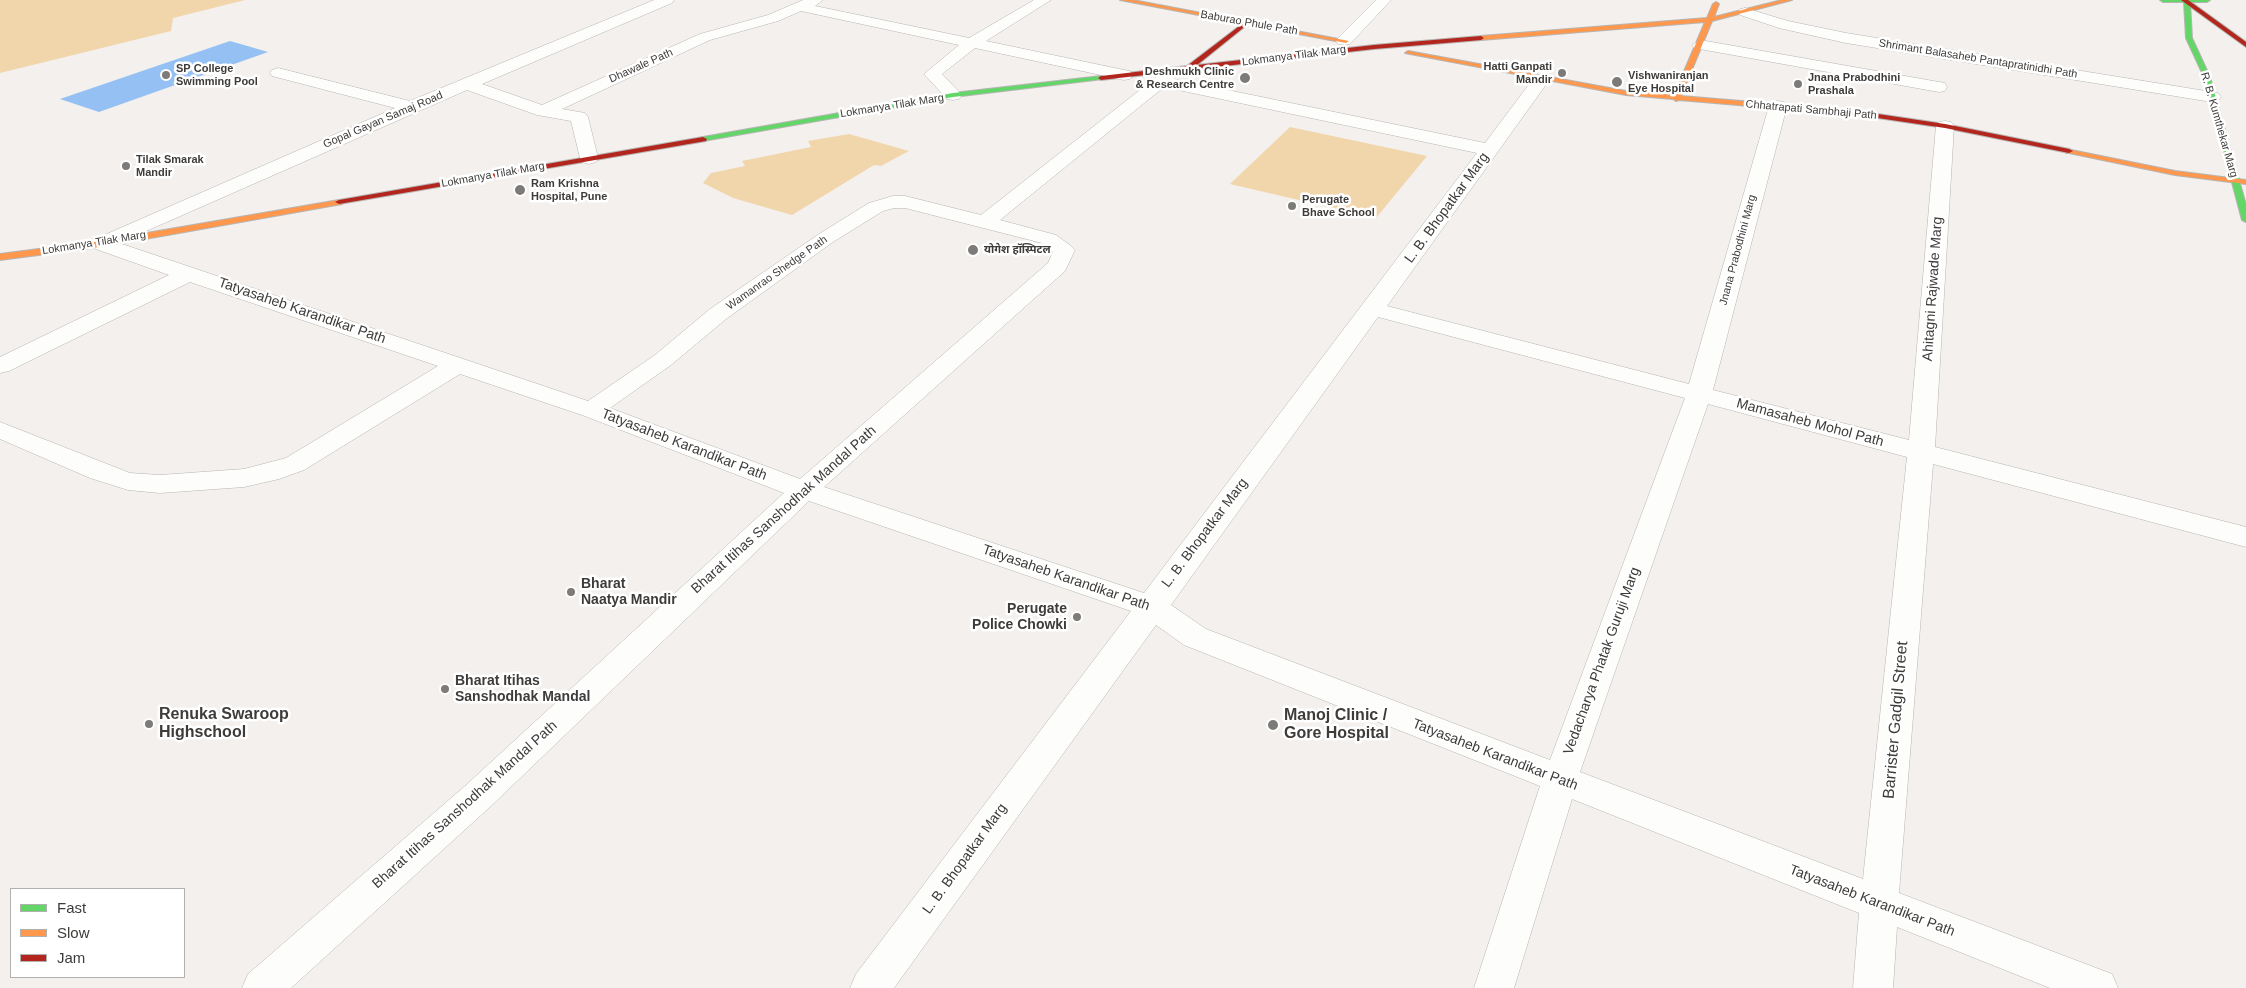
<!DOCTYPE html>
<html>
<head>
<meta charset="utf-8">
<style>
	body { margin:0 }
	#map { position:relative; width:2246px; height:988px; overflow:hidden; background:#f3f0ed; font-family:Helvetica,sans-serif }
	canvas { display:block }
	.legend { position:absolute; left:10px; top:888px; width:175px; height:90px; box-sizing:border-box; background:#fff; border:1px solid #b2b1b0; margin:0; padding:6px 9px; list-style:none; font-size:15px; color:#3e3c3a }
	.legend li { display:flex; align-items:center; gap:10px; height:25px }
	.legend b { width:25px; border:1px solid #b2b1b0 }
</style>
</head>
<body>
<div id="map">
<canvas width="2246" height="988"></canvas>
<ul class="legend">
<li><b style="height:6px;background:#63d668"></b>Fast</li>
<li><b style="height:6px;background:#ff974d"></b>Slow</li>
<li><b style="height:6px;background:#b3261e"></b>Jam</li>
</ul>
</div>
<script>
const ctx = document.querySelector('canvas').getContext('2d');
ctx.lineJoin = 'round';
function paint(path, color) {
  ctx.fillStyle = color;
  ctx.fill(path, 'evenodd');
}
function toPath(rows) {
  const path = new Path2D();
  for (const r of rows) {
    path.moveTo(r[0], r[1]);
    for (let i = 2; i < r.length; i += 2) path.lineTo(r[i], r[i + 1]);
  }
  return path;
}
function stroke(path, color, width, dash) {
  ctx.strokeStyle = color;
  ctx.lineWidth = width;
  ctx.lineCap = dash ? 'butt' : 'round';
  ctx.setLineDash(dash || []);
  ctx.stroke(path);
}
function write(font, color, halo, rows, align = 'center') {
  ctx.font = font + ' Helvetica,"Noto Sans Devanagari",sans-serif';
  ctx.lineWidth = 5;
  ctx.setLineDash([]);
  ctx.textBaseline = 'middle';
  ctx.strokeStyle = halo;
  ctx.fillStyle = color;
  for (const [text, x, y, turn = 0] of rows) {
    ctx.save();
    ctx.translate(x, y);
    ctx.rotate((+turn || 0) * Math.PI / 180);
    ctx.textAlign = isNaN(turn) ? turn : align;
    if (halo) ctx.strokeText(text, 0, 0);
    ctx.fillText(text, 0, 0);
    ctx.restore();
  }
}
const green = toPath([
	[0,0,245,0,173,18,171,31,0,73],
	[1290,127,1427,156,1376,218,1230,184],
	[849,134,909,151,881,166,874,165,792,215,733,198,703,183,711,173,745,166,742,161,811,147,808,141]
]);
const water = toPath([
	[230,41,268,52,99,112,60,99]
]);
const street = toPath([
	[654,0,674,0,672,3,482,84,542,105,700,34,768,15,803,0,823,0,815,6,969,38,1034,0,1051,0,986,41,1124,70,1130,71,1132,75,1130,79,1124,80,975,48,942,74,962,95,959,99,953,100,947,99,924,74,959,45,801,11,778,21,710,40,562,109,585,113,588,117,598,158,596,162,589,164,582,162,580,158,571,121,537,115,467,90,119,243,588,401,655,355,710,309,819,234,869,203,893,196,905,196,981,215,1169,67,1181,67,1183,70,1174,79,1485,143,1536,75,1542,74,1548,75,1550,79,1387,306,1689,384,1769,106,1772,102,1778,101,1784,102,1787,106,1713,390,1909,440,1936,126,1939,122,1945,121,1951,122,1954,126,1935,447,2246,527,2246,547,1933,464,1899,893,2112,974,2118,988,2050,988,1897,927,1893,988,1853,988,1859,913,1572,799,1514,988,1474,988,1540,786,1184,645,1156,625,894,988,850,988,856,974,1131,611,809,501,491,806,291,988,242,988,248,974,465,786,784,493,582,415,460,374,304,470,279,479,244,487,160,493,128,490,90,478,0,439,0,422,130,473,160,475,244,469,286,458,438,366,190,282,9,371,0,373,0,357,169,275,93,248,90,244,93,240,395,108,272,76,270,73,272,70,278,68,410,101,654,0],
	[1164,87,1477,153,1144,593,824,487,1065,271,1075,250,1071,246,1056,235,1000,220,1164,87],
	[894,208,905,208,1042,243,1053,252,1048,263,800,479,610,408,671,365,726,319,833,242,883,211,894,208],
	[1378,317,1685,398,1550,760,1206,629,1171,605,1378,317],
	[1708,404,1907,457,1863,879,1580,772,1708,404],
	[1376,0,1391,0,1350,44,1338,44,1336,41,1338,38,1376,0],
	[1745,8,1788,21,1846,33,2212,92,2218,93,2221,97,2218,101,2212,102,1846,43,1779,28,1740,15,1738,12,1740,9,1745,8],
	[1700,40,1939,82,1945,83,1947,87,1945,91,1939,92,1694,48,1692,45,1700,40]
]);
const fast = toPath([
	[2160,0,2210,0,2207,2,2190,2,2192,38,2210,77,2246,205,2246,222,2242,220,2204,77,2186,38,2184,2,2163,2,2160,0],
	[1101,76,1104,78,1103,79,953,97,703,141,699,139,703,137,953,93,1101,76]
]);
const slow = toPath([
	[1120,0,1133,0,1349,41,1346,43,1120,0],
	[1782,0,1792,0,1712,21,1681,96,1753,102,1754,104,1750,106,1679,100,1676,101,1673,99,1626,95,1405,53,1408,51,1626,91,1674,95,1705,22,1481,40,1478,38,1481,36,1707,18,1713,4,1716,2,1719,4,1714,17,1782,0],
	[2066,149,2175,171,2246,180,2246,184,2175,175,2069,153,2066,153,2066,149],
	[339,200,343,202,342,204,100,247,0,260,0,254,100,241,339,200]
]);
const jam = toPath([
	[2181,0,2188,0,2246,42,2246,47,2181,0],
	[1246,21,1248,22,1248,24,1197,65,1374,45,1481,36,1484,38,1481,40,1374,49,1101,80,1098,78,1101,76,1187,66,1246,21],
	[1747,102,1871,113,1945,124,2069,149,2073,151,2069,153,1945,128,1871,117,1750,106,1746,104,1747,102],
	[703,137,707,139,706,141,339,204,335,202,339,200,703,137]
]);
const markers = [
	[1562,73,5,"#7d7b79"],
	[166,75,5,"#7d7b79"],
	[1245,78,6,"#7d7b79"],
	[1617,82,6,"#7d7b79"],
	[1798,84,5,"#7d7b79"],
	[126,166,5,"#7d7b79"],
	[520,190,6,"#7d7b79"],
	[1292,206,5,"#7d7b79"],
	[973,250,6,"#7d7b79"],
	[571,592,5,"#7d7b79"],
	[1077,617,5,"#7d7b79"],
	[445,689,5,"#7d7b79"],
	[149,724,5,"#7d7b79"],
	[1273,725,6,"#7d7b79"]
];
const farStreetnames = [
	["Baburao Phule Path",1249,23,10],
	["Lokmanya Tilak Marg",1294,56,-7],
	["Shrimant Balasaheb Pantapratinidhi Path",1978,59,9],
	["Dhawale Path",641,66,-24],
	["Lokmanya Tilak Marg",892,106,-9],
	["Chhatrapati Sambhaji Path",1811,110,5],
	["Gopal Gayan Samaj Road",383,120,-23],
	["R. B. Kumthekar Marg",2219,125,74],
	["Lokmanya Tilak Marg",493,175,-10],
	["Lokmanya Tilak Marg",94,243,-9],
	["Jnana Prabodhini Marg",1738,250,-75],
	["Wamanrao Shedge Path",777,273,-35]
];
const farPoinames = [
	["Hatti Ganpati",1552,67,"right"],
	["Mandir",1552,80,"right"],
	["SP College",176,69],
	["Swimming Pool",176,82],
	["Deshmukh Clinic",1234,72,"right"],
	["& Research Centre",1234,85,"right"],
	["Vishwaniranjan",1628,76],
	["Eye Hospital",1628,89],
	["Jnana Prabodhini",1808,78],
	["Prashala",1808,91],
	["Tilak Smarak",136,160],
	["Mandir",136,173],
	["Ram Krishna",531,184],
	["Hospital, Pune",531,197],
	["Perugate",1302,200],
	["Bhave School",1302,213],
	["योगेश हॉस्पिटल",984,250]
];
const streetNames = [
	["L. B. Bhopatkar Marg",1447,208,-54],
	["Ahitagni Rajwade Marg",1933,289,-86],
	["Tatyasaheb Karandikar Path",302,311,19],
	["Mamasaheb Mohol Path",1810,423,15],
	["Tatyasaheb Karandikar Path",684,445,21],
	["Bharat Itihas Sanshodhak Mandal Path",784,510,-42],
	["L. B. Bhopatkar Marg",1205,533,-53],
	["Tatyasaheb Karandikar Path",1066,578,19],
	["Vedacharya Phatak Guruji Marg",1602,661,-70],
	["Tatyasaheb Karandikar Path",1495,755,21],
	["Bharat Itihas Sanshodhak Mandal Path",465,805,-42],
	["L. B. Bhopatkar Marg",965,859,-54],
	["Tatyasaheb Karandikar Path",1872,901,21]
];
const poiNames = [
	["Bharat",581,584],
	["Naatya Mandir",581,600],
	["Perugate",1067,609,"right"],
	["Police Chowki",1067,625,"right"],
	["Bharat Itihas",455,681],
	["Sanshodhak Mandal",455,697]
];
const nearPoinames = [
	["Renuka Swaroop",159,715],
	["Highschool",159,733],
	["Manoj Clinic /",1284,716],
	["Gore Hospital",1284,734]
];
const nearStreetnames = [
	["Barrister Gadgil Street",1896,720,-85]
];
paint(green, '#f1d6ab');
paint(water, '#94c0f3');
stroke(street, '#b7b5b3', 1);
stroke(fast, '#b7b5b3', 2);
stroke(slow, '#b7b5b3', 2);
stroke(jam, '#b7b5b3', 2);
paint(street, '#fdfdfc');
paint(fast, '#63d668');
paint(slow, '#ff974d');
paint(jam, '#b3261e');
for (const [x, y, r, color] of markers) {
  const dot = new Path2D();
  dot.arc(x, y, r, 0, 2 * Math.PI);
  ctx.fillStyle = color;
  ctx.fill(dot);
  stroke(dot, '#fff', 2);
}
write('11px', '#3e3c3a', '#fff', farStreetnames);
write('bold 11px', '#3e3c3a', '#fff', farPoinames, 'left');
write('14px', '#3e3c3a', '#fff', streetNames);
write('bold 14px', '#3e3c3a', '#fff', poiNames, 'left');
write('bold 16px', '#3e3c3a', '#fff', nearPoinames, 'left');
write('16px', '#3e3c3a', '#fff', nearStreetnames);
</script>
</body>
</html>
